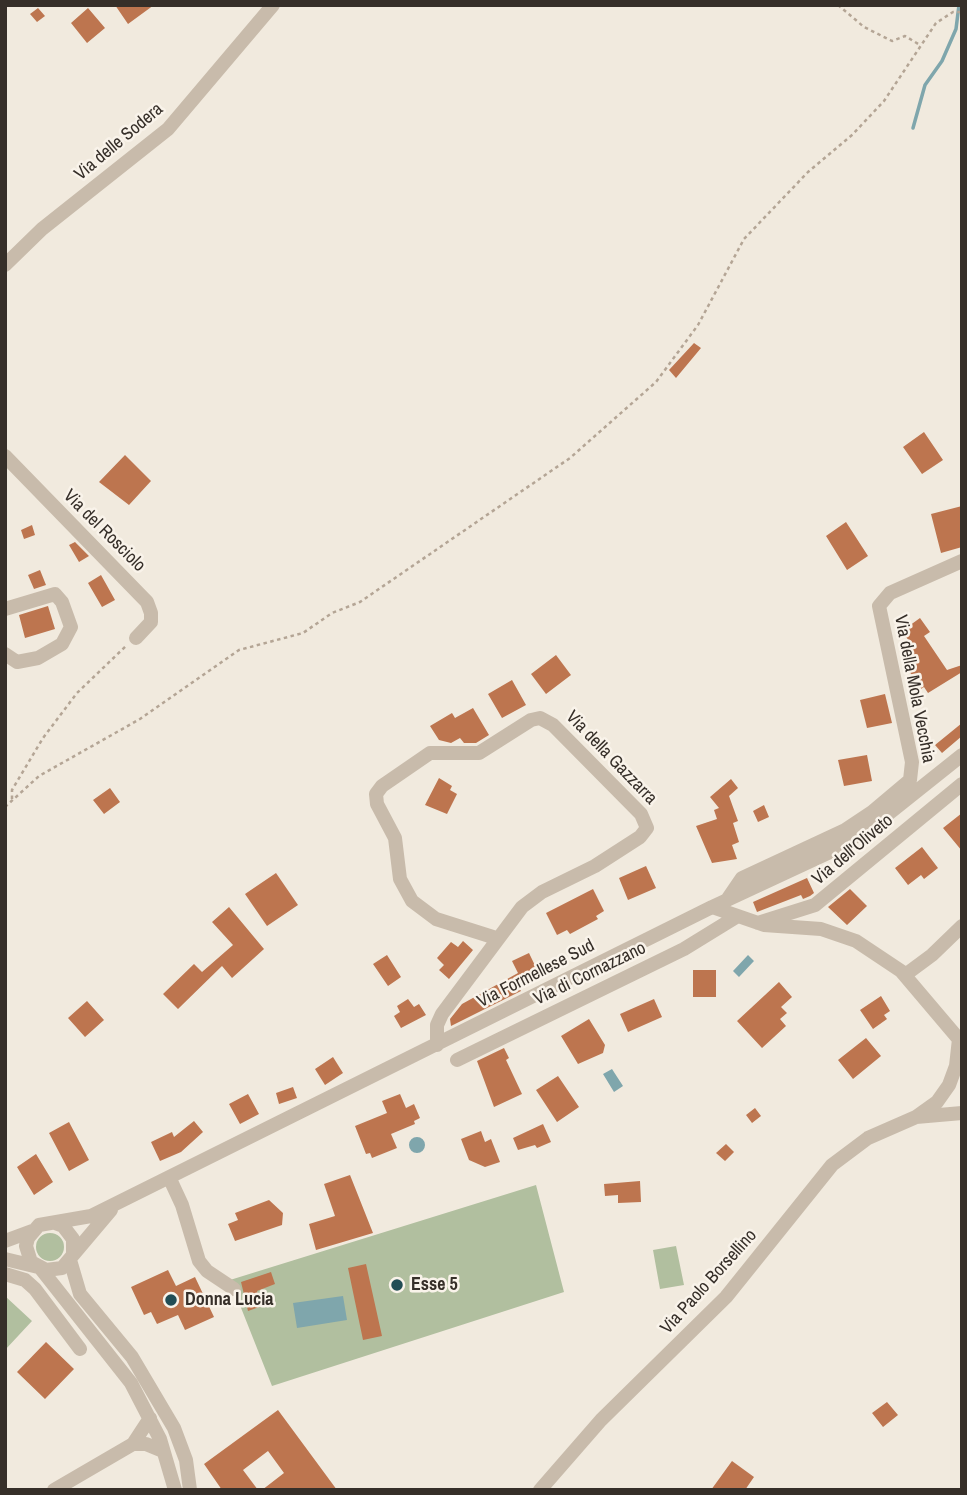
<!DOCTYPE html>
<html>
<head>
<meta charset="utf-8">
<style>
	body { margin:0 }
	#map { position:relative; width:967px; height:1495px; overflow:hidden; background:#f1eade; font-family:"Archivo Narrow",sans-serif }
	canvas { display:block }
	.frame { position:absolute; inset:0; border:7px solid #362f29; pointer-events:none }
</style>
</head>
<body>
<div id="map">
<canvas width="967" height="1495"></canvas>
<div class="frame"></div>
</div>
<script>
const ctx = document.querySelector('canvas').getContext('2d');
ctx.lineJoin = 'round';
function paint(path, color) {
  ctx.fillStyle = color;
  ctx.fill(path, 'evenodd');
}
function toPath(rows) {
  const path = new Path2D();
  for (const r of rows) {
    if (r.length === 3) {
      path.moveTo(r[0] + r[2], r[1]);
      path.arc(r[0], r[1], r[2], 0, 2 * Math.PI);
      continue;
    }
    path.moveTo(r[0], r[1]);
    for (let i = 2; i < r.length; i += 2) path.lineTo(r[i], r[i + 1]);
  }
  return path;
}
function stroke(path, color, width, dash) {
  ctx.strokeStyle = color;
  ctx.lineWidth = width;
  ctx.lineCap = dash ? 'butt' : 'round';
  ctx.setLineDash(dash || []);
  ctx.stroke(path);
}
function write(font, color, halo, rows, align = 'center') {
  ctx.font = font + ' "Archivo Narrow",sans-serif';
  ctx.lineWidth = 5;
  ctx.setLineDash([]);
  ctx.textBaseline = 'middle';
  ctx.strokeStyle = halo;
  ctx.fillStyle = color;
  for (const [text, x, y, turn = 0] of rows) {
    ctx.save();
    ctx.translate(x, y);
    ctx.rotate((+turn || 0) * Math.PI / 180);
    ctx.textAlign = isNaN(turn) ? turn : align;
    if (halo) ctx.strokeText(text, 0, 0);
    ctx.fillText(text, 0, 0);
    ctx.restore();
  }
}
const green = toPath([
	[536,1185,564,1292,272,1386,230,1280],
	[50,1247,14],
	[676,1246,684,1285,660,1289,653,1250],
	[5,1296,32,1321,5,1350]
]);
const water = toPath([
	[748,955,754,961,739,977,733,971],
	[612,1069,623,1086,614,1092,603,1074],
	[417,1145,8],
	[343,1296,347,1320,297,1328,293,1303]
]);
const stream = toPath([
	[913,128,925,85,942,61,956,29,959,5]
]);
const building = toPath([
	[115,5,154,5,128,24],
	[38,8,45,16,37,22,30,14],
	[88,8,105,28,87,43,71,23],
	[694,343,701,348,676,378,669,370],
	[924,432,943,460,922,474,903,447],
	[125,455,151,481,129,505,99,482],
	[962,506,962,547,941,553,931,514],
	[846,522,868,556,847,570,826,536],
	[32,525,35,535,24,539,21,530],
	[75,542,89,556,79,562,69,545],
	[40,570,46,585,34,589,28,575],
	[101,575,115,600,102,607,88,583],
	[48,606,55,629,25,638,19,615],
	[920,618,930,632,924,636,947,670,962,665,962,672,928,693,924,687,916,692,907,678,912,675,907,669,917,661,905,644,909,641,902,631],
	[556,655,571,675,546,694,531,674],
	[512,680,526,705,502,718,488,694],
	[885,694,892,723,867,728,860,700],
	[473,708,489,735,476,743,464,743,460,738,451,743,439,740,430,726,452,713,455,718],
	[962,723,962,736,942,753,935,745],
	[867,755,872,781,844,786,838,760],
	[439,778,452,786,450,790,457,794,447,814,425,805],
	[731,779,738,788,729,796,738,821,733,823,739,842,732,845,737,859,712,863,696,826,717,819,714,810,719,808,710,797],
	[110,788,120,802,104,814,93,800],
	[764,805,769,817,758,822,753,811],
	[962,813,962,851,943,828],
	[922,847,938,868,924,879,921,875,908,885,895,868],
	[646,866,656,888,628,900,619,878],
	[276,873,298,905,267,926,245,894],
	[807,878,814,893,810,896,803,899,801,895,757,912,753,902],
	[593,889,604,911,596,916,598,919,570,934,567,930,557,935,546,913],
	[850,889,867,906,847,925,828,907],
	[229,907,264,949,232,978,222,966,178,1009,163,994,194,964,202,972,233,945,212,922],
	[463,941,473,950,449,979,439,970,444,965,437,958,451,942,458,947],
	[529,953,540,976,519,986,521,991,451,1026,450,1019,462,1004,518,973,512,961],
	[387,955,401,977,388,986,373,964],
	[693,970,716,970,716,997,693,997],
	[779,982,792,997,781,1007,787,1013,780,1019,786,1026,762,1048,737,1021],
	[881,996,890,1011,884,1015,887,1019,873,1029,860,1010],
	[408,999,414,1007,419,1004,426,1015,401,1028,394,1016,400,1012,397,1006],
	[654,999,662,1017,628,1032,620,1014],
	[87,1001,104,1020,85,1037,68,1018],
	[589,1019,605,1045,603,1053,578,1064,561,1036],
	[866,1038,881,1056,853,1079,838,1060],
	[504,1048,509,1058,506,1060,522,1094,494,1107,477,1061],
	[333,1057,343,1073,325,1085,315,1069],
	[558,1076,579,1107,557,1122,536,1090],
	[293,1087,297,1098,279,1104,276,1093],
	[248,1094,259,1114,240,1124,229,1104],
	[400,1094,406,1108,414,1104,420,1118,414,1121,415,1124,391,1134,397,1148,372,1158,370,1153,366,1154,355,1126,387,1113,382,1101],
	[755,1108,761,1116,752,1123,746,1115],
	[194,1121,203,1132,181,1152,160,1161,151,1142,172,1132,174,1137],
	[69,1122,89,1160,69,1171,49,1133],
	[543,1124,551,1142,537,1148,535,1145,518,1150,513,1138],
	[481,1131,485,1142,491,1139,500,1162,485,1167,469,1160,461,1139],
	[726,1144,734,1152,725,1161,716,1153],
	[36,1154,53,1182,34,1195,17,1167],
	[350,1175,373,1233,316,1250,309,1224,335,1216,324,1184],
	[640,1181,641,1202,618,1203,618,1195,605,1196,604,1184],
	[269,1200,283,1213,282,1225,235,1241,228,1224,238,1220,235,1213],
	[366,1264,382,1336,363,1340,348,1268],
	[168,1270,176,1286,195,1277,214,1317,185,1330,178,1315,157,1324,151,1312,144,1315,131,1287],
	[271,1272,275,1284,257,1291,262,1306,248,1311,241,1282],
	[46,1342,74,1369,45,1399,17,1372],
	[887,1402,898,1415,883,1427,872,1413],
	[278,1410,337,1490,262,1490,284,1473,268,1451,243,1470,258,1490,222,1490,204,1464],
	[732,1461,754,1477,745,1490,711,1490]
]);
const path = toPath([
	[838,5,864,27,892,41,905,36,920,45],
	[12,799,12,790,43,738,77,693,127,645],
	[5,807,39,776,140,719,239,650,303,633,332,613,360,602,570,458,656,382,698,325,744,239,808,172,852,135,884,101,936,23,953,12,962,12]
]);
const minor = toPath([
	[5,265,42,229,168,129,273,5],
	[5,456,147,602,151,613,151,622,136,638],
	[5,609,55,594,62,602,71,627,62,644,38,658,17,662,5,654],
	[727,900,742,878,845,830,872,812,910,780,912,762,879,606,890,593,962,561],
	[712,907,764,925,821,929,856,941,901,971,962,1043],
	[758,923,815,905,962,784],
	[905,975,932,955,962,926],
	[959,1039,956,1066,949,1085,937,1102,916,1117,962,1113],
	[437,1045,437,1025,442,1014,522,907,542,892,595,866,640,837,647,828,641,814,553,725,540,718,531,720,479,753,430,753,382,786,376,794,377,804,395,838,400,879,412,901,436,919,496,938],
	[457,1060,684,949,736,917],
	[169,1177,182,1205,199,1261,207,1271,234,1289],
	[55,1223,63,1226,73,1239,73,1255,62,1268,46,1270,31,1262,26,1246,28,1238,39,1225,91,1216,712,907,828,853,873,826,962,755],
	[5,1241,32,1231],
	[73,1255,111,1210],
	[5,1259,38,1267],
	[70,1260,80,1294,132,1357,174,1428,186,1460,190,1490],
	[41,1269,131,1383,160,1439,175,1490],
	[5,1274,25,1280,35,1289,80,1349],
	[150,1418,133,1444,146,1444,163,1451],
	[54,1490,133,1444],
	[540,1490,601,1420,726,1297,832,1165,868,1138,916,1117]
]);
const markers = [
	[397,1285,7,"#224d55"],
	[171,1300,7,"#224d55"]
];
const streetNames = [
	["Via delle Sodera",119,142,-40],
	["Via del Rosciolo",104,531,45],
	["Via della Mola Vecchia",914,689,79],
	["Via della Gazzarra",611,758,46],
	["Via dell'Oliveto",853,850,-40],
	["Via Formellese Sud",536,974,-27],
	["Via di Cornazzano",590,974,-26],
	["Via Paolo Borsellino",709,1282,-48]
];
const poiNames = [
	["Esse 5",411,1285],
	["Donna Lucia",185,1300]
];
paint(green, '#b1bf9f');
paint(water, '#7fa6ac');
stroke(stream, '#7fa6ac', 3.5);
paint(building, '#bd754f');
stroke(path, '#b4a595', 2.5, [3.5, 3.5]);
stroke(minor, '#c8bbab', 14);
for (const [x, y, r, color] of markers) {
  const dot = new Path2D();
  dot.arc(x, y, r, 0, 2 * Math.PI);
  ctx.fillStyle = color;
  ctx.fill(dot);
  stroke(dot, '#f9f3ea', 2.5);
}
write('18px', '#362f29', '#f9f3ea', streetNames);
write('bold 18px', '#362f29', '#f9f3ea', poiNames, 'left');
</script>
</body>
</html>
